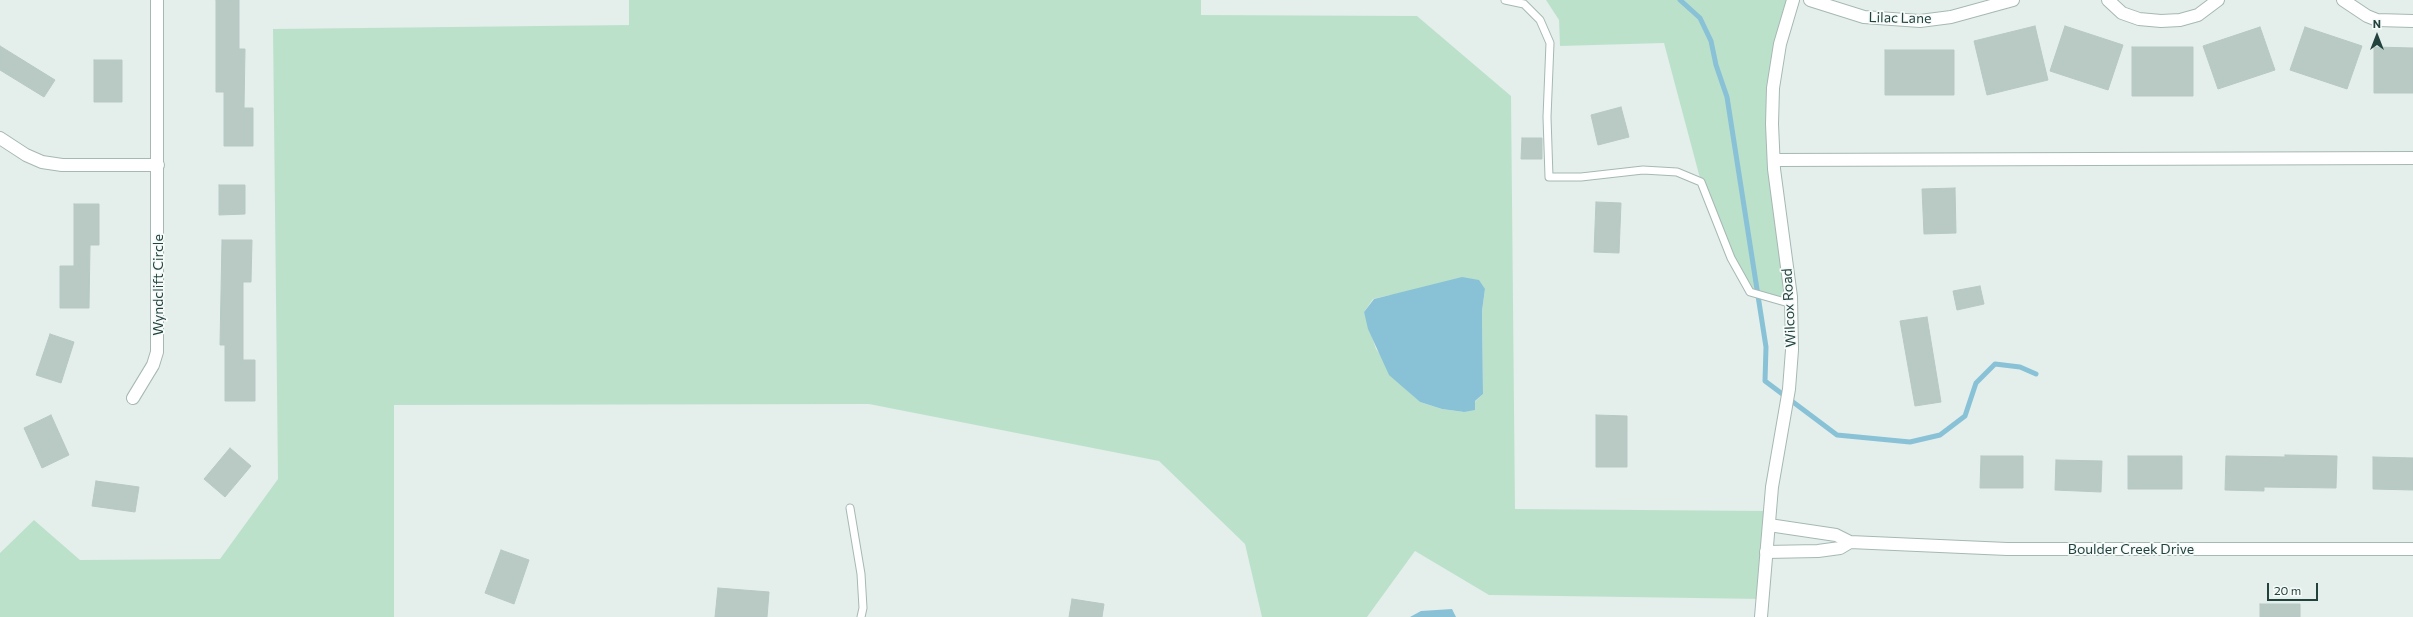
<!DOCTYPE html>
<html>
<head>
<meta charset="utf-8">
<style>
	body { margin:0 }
	#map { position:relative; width:2413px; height:617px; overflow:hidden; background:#e4efeb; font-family:Commissioner,sans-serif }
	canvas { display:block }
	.north { position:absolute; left:2357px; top:16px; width:40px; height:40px; -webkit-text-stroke:3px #f6fbf9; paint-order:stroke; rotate:0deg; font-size:11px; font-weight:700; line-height:16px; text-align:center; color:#22423e }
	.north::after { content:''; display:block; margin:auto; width:14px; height:18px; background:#22423e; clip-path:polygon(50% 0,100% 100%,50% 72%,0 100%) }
	.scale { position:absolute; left:2267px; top:583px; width:51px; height:18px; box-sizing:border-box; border:2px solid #22423e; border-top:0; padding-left:5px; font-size:12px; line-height:14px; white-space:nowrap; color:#22423e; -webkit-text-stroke:3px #f6fbf9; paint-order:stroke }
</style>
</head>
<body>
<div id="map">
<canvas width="2413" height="617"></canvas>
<div class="north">N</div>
<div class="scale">20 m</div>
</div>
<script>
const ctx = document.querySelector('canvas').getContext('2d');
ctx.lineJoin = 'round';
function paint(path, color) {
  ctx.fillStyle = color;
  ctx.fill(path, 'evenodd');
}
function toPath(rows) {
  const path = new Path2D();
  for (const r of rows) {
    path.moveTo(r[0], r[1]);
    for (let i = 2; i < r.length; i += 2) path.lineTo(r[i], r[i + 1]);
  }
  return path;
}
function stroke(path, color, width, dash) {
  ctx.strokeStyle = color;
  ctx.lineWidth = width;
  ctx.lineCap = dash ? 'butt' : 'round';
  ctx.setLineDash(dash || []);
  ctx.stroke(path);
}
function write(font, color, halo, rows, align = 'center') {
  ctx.font = font + ' Commissioner,sans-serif';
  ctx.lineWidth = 3.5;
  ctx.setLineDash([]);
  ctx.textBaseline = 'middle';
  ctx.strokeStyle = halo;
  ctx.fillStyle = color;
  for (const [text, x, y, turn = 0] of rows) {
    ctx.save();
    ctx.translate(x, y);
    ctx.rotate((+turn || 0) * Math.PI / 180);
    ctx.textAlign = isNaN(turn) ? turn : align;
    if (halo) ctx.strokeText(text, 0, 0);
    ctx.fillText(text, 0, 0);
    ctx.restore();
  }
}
const green = toPath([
	[629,0,1201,0,1201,15,1417,16,1511,96,1515,509,1770,511,1762,599,1489,595,1415,551,1367,617,1262,617,1245,544,1159,461,869,404,394,405,394,617,0,617,0,553,34,520,80,560,220,559,278,479,273,29,629,25],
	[1485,289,1482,311,1483,394,1464,412,1442,409,1420,402,1408,391,1376,349,1364,312,1373,299,1390,295],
	[1546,0,1793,0,1772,124,1792,304,1750,292,1701,182,1664,43,1560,46,1559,20]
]);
const water = toPath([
	[1462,277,1479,280,1485,289,1482,311,1483,394,1475,401,1475,410,1464,412,1442,409,1420,402,1389,375,1368,329,1364,312,1374,299],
	[1452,609,1456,617,1410,617,1421,611]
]);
const stream = toPath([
	[1680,0,1700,18,1711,41,1716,65,1727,97,1766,347,1765,381,1837,435,1910,442,1940,435,1965,416,1976,383,1995,364,2020,367,2036,374]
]);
const building = toPath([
	[216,0,239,0,239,49,245,49,244,108,253,108,253,146,224,146,224,92,216,92,216,0],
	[2035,26,2048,80,1987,95,1974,41,2035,26],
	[2065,26,2123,45,2108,90,2050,71,2065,26],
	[2260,27,2275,70,2218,89,2203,46,2260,27],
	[2305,27,2362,46,2347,89,2290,70,2305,27],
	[0,46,55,80,44,97,0,70,0,46],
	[2132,47,2193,47,2193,96,2132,96,2132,47],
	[2374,47,2413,48,2413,93,2374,93,2374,47],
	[1885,50,1954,50,1954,95,1885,95,1885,50],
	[94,60,122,60,122,102,94,102,94,60],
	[1621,107,1629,137,1598,145,1591,115,1621,107],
	[1522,138,1542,138,1542,159,1521,159,1522,138],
	[219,185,245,185,245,214,219,215,219,185],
	[1955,188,1956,233,1924,234,1922,189,1955,188],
	[1596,202,1621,203,1619,253,1594,252,1596,202],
	[74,204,99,204,99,245,90,245,89,308,60,308,60,266,74,266,74,204],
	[222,240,252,240,251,282,243,282,243,360,255,360,255,401,225,401,225,345,220,345,222,240],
	[1980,286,1984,304,1957,310,1953,291,1980,286],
	[1927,317,1941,402,1915,406,1900,321,1927,317],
	[50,334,74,342,61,383,36,375,50,334],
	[51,415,69,455,42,468,24,428,51,415],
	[1596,415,1627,416,1627,467,1596,467,1596,415],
	[230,448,251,466,225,497,204,479,230,448],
	[2285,455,2337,456,2336,488,2264,487,2264,491,2225,490,2226,456,2285,457,2285,455],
	[1981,456,2023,456,2023,488,1980,488,1981,456],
	[2128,456,2182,456,2182,489,2128,489,2128,456],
	[2373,457,2413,458,2413,490,2373,489,2373,457],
	[2056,460,2102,461,2101,492,2055,490,2056,460],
	[96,481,139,487,135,512,92,506,96,481],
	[501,550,529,560,514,604,485,593,501,550],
	[718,588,769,592,767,617,715,617,718,588],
	[1072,599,1104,604,1102,617,1069,617,1072,599],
	[2260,604,2300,604,2300,617,2260,617,2260,604]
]);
const service = toPath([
	[1505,0,1524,4,1540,20,1550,43,1547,117,1549,177,1581,177,1643,170,1677,172,1701,182,1731,258,1750,292,1792,304],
	[850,508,861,574,863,608,861,617]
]);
const minor = toPath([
	[1810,0,1864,17,1920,21,1951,17,2013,0],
	[2108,0,2122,13,2139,19,2161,21,2180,20,2198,15,2218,0],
	[2343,0,2367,16,2377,20,2413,21],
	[0,138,26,155,42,162,62,165,158,165],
	[1775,160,2413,158],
	[133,398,153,365,157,352,157,0],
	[1769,525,1836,535,1850,542,2007,549,2413,549],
	[1766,552,1818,551,1840,548,1850,542]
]);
const tertiary = toPath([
	[1761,617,1772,487,1789,389,1792,350,1791,297,1774,169,1772,124,1773,88,1780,44,1793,0]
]);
const streetNames = [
	["Lilac Lane",1900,18,1],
	["Wyndclift Circle",158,285,-90],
	["Wilcox Road",1789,308,-93],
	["Boulder Creek Drive",2131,549]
];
paint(green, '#bce1cb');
paint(water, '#89c2d7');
stroke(stream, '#89c2d7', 5);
paint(building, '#b9cac5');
stroke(building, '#b6c9c4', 1);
stroke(service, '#a6b8b4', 9);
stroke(minor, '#a6b8b4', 14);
stroke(tertiary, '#a6b8b4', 14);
stroke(service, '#fff', 7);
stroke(minor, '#fff', 12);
stroke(tertiary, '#fff', 12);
write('14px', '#22423e', '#f6fbf9', streetNames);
</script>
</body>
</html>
